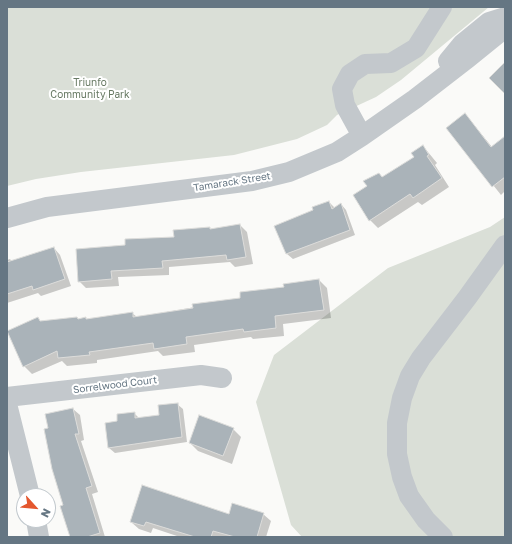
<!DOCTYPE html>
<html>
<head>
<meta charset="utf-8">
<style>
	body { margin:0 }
	#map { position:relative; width:512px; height:544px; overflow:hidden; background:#fafaf8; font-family:"Golos Text",sans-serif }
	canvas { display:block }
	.frame { position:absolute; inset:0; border:8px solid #657683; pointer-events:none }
	.north { position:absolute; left:16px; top:488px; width:40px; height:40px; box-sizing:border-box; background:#fff; border:1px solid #c1c8cd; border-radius:50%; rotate:117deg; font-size:11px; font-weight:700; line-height:16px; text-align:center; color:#657683 }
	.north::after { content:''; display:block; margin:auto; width:14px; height:18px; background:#e4572e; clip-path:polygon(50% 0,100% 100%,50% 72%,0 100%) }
</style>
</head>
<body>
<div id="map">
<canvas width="512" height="544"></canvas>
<div class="frame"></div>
<div class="north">N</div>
</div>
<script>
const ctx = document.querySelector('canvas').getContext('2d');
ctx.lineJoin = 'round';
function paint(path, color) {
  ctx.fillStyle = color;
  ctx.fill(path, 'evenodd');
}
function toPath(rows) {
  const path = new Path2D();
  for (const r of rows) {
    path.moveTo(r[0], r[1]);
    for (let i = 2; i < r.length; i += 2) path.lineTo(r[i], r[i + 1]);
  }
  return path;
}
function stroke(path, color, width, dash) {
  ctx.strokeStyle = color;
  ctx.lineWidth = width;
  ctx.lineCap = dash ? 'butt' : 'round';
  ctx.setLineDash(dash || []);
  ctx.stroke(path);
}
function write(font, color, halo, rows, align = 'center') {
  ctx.font = font + ' "Golos Text",sans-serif';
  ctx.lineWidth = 4;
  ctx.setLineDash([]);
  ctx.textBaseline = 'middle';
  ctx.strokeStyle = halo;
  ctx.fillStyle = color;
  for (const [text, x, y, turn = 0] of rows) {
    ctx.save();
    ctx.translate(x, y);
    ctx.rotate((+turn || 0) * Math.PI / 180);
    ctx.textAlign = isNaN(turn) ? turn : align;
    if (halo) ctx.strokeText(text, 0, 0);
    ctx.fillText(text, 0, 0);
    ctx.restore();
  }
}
const green = toPath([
	[7,7,489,7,401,80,376,97,337,115,327,125,297,139,234,155,81,172,36,179,7,186],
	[505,217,505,537,302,537,291,525,256,402,274,355,388,268,490,227]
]);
const shadow = toPath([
	[465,114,492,147,505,138,505,191,501,195,448,128],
	[423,146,437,163,435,165,449,187,422,205,418,202,378,228,370,220,369,186,379,174,383,178,415,157],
	[329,202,335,208,341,204,346,210,355,235,293,259,287,254,276,226,315,210],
	[240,225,247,232,253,264,235,267,230,262,169,267,169,275,118,277,119,286,86,288,79,281,126,246],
	[54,248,60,255,71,286,41,296,38,293,7,303,7,260,10,259,12,262],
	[319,280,327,288,331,318,283,324,284,336,253,339,251,337,194,345,195,352,163,356,158,351,97,360,97,363,67,366,62,361,32,374,24,366,38,318,41,322,87,320,132,313,137,317,242,299],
	[177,404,183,409,187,442,115,453,109,448,106,423,119,422,134,413,140,419,160,416],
	[73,409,80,415,84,440,81,441,98,492,92,494,105,537,71,537,49,429],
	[233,429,241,437,232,464,198,451,190,443],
	[263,514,271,521,266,537,180,537,153,528,151,533,139,529,131,522]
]);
const building = toPath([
	[505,62,505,94,489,78,505,62],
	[465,113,491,147,505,136,505,177,492,187,446,128,465,113],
	[423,145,429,155,427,156,442,178,413,198,410,194,369,221,353,195,367,186,363,181,379,173,382,177,414,157,411,153,423,145],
	[329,201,332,209,341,203,350,230,286,254,274,226,313,210,312,207,329,201],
	[240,224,246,257,227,260,226,255,162,261,163,268,111,271,112,279,78,282,76,249,125,245,125,239,174,237,173,230,210,227,210,229,240,224],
	[54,247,65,279,33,290,32,286,7,294,7,262,54,247],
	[319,279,324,310,275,316,276,328,244,332,243,329,186,337,187,344,154,349,153,343,89,352,90,355,58,358,57,351,23,367,7,331,38,317,40,321,77,317,78,319,86,317,86,319,133,312,133,317,193,308,192,304,240,298,240,292,284,287,283,284,319,279],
	[178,403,182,437,108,448,105,423,117,421,117,414,135,412,135,418,159,415,158,405,178,403],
	[73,408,79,434,75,434,92,486,86,488,100,533,87,537,70,537,60,506,63,505,52,469,44,429,48,428,45,414,73,408],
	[199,415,234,428,223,456,189,443,199,415],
	[142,485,229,514,232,503,264,513,257,537,235,537,213,531,211,537,195,537,146,522,144,526,130,522,142,485]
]);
const minor = toPath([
	[448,61,462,44,489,22,505,17],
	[362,136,345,105,342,89,350,74,365,64,391,63,416,48,442,7],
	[7,218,47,207,252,181,289,172,337,152,362,136,415,99,468,58,499,33,505,24],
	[7,397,201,375,222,378],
	[7,404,30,496],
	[36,520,39,537],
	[443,537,426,520,409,496,402,477,397,454,397,423,402,398,410,376,421,358,467,298,505,245]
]);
const parkNames = [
	["Triunfo",90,83],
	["Community Park",90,95]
];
const streetNames = [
	["Tamarack Street",232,182,-9],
	["Sorrelwood Court",115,385,-7]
];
paint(green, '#dadfd7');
paint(shadow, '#0003');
paint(building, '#aab3b9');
stroke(building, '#dcdcda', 1);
stroke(minor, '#c3c8cc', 20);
write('10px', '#687a64', '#fff', parkNames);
write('10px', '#657683', '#fff', streetNames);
</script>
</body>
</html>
